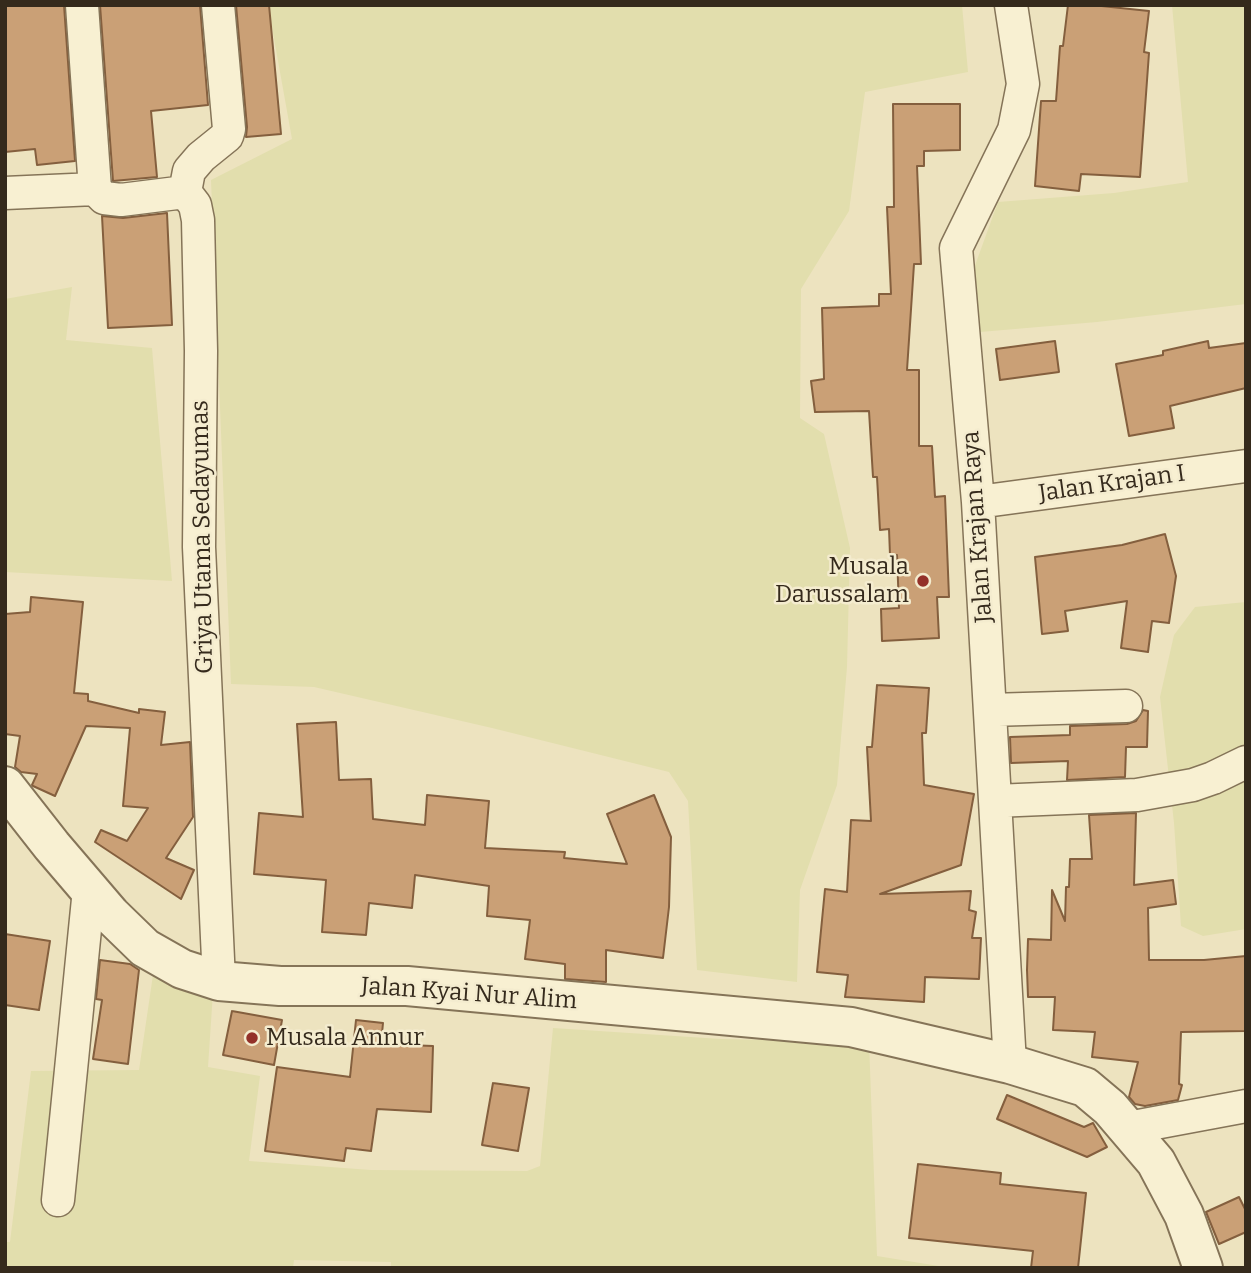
<!DOCTYPE html>
<html>
<head>
<meta charset="utf-8">
<style>
	body { margin:0 }
	#map { position:relative; width:1251px; height:1273px; overflow:hidden; background:#ede3bf; font-family:Bitter,serif }
	canvas { display:block }
	.frame { position:absolute; inset:0; border:7px solid #352a1c; pointer-events:none }
</style>
</head>
<body>
<div id="map">
<canvas width="1251" height="1273"></canvas>
<div class="frame"></div>
</div>
<script>
const ctx = document.querySelector('canvas').getContext('2d');
ctx.lineJoin = 'round';
function paint(path, color) {
  ctx.fillStyle = color;
  ctx.fill(path, 'evenodd');
}
function toPath(rows) {
  const path = new Path2D();
  for (const r of rows) {
    path.moveTo(r[0], r[1]);
    for (let i = 2; i < r.length; i += 2) path.lineTo(r[i], r[i + 1]);
  }
  return path;
}
function stroke(path, color, width, dash) {
  ctx.strokeStyle = color;
  ctx.lineWidth = width;
  ctx.lineCap = dash ? 'butt' : 'round';
  ctx.setLineDash(dash || []);
  ctx.stroke(path);
}
function write(font, color, halo, rows, align = 'center') {
  ctx.font = font + ' Bitter,serif';
  ctx.lineWidth = 5;
  ctx.setLineDash([]);
  ctx.textBaseline = 'middle';
  ctx.strokeStyle = halo;
  ctx.fillStyle = color;
  for (const [text, x, y, turn = 0] of rows) {
    ctx.save();
    ctx.translate(x, y);
    ctx.rotate((+turn || 0) * Math.PI / 180);
    ctx.textAlign = isNaN(turn) ? turn : align;
    if (halo) ctx.strokeText(text, 0, 0);
    ctx.fillText(text, 0, 0);
    ctx.restore();
  }
}
const farmland = toPath([
	[268,5,962,5,968,72,865,92,849,211,801,289,800,418,824,434,850,548,847,667,837,785,800,890,797,982,697,970,688,801,669,772,492,728,314,687,231,684,211,180,292,139],
	[1172,5,1246,5,1246,304,1097,322,980,332,973,271,998,202,1114,193,1188,182],
	[72,287,66,340,152,348,172,581,5,572,5,299],
	[1246,602,1246,929,1203,936,1181,926,1174,823,1160,697,1174,635,1195,607],
	[153,975,213,992,208,1067,260,1076,249,1161,371,1170,527,1171,540,1166,553,1028,721,1039,869,1042,877,1256,951,1268,391,1268,391,1262,294,1260,293,1268,5,1268,5,1242,10,1242,31,1071,139,1070]
]);
const building = toPath([
	[5,5,64,5,75,161,37,165,35,149,5,152,5,5],
	[100,5,200,5,208,105,151,111,157,177,113,181,100,5],
	[236,5,269,5,281,134,246,137,247,127,236,5],
	[1068,5,1092,5,1149,11,1144,52,1149,53,1140,177,1081,174,1079,191,1035,186,1041,101,1056,101,1060,46,1063,46,1068,5],
	[893,104,960,104,960,150,924,151,924,166,917,166,921,264,914,264,907,370,919,370,919,446,932,446,935,497,945,496,949,597,937,597,939,638,882,641,881,609,899,608,897,555,890,555,889,529,880,530,877,477,873,477,869,411,815,412,811,381,824,379,822,308,879,306,879,294,891,294,887,207,894,207,893,104],
	[167,213,172,325,108,328,102,216,123,218,167,213],
	[1055,341,1059,372,1000,380,996,349,1055,341],
	[1208,341,1209,348,1246,343,1246,388,1170,406,1174,428,1129,436,1116,364,1163,355,1163,351,1208,341],
	[1165,534,1176,576,1169,623,1152,621,1148,652,1121,648,1127,601,1065,611,1068,631,1042,634,1035,557,1122,545,1165,534],
	[31,597,83,602,74,693,88,694,88,701,139,713,139,709,165,712,161,745,190,742,193,817,166,858,194,870,181,899,95,842,101,830,127,841,148,808,123,806,130,728,86,726,55,796,33,786,32,785,37,774,21,772,15,767,20,736,5,734,5,614,30,612,31,597],
	[877,685,929,688,926,733,922,733,924,785,974,794,961,865,880,894,971,891,969,910,976,912,972,938,981,938,979,979,925,977,924,1002,845,997,848,975,817,972,825,889,847,892,851,820,871,821,867,747,872,747,877,685],
	[1143,710,1148,711,1147,747,1126,747,1125,777,1067,780,1068,761,1011,763,1010,737,1070,735,1070,726,1127,724,1136,721,1143,710],
	[336,722,339,780,371,779,373,819,425,825,427,795,489,801,485,848,565,852,564,858,627,864,607,814,654,795,671,837,669,907,663,958,606,950,606,982,565,979,565,964,525,959,530,920,487,916,489,886,415,875,412,908,369,903,366,935,322,932,326,880,254,874,259,813,303,817,297,724,336,722],
	[1136,813,1134,885,1173,880,1176,904,1148,908,1149,960,1204,960,1246,956,1246,1031,1181,1032,1179,1084,1182,1085,1178,1100,1145,1106,1135,1104,1129,1097,1138,1062,1092,1057,1095,1032,1053,1030,1055,997,1028,997,1027,970,1028,939,1051,940,1052,890,1065,921,1066,887,1069,887,1070,859,1092,859,1089,815,1136,813],
	[5,934,50,941,39,1010,5,1005,5,934],
	[100,960,130,964,139,970,128,1064,93,1059,102,1000,96,999,100,960],
	[232,1011,282,1020,274,1065,223,1055,232,1011],
	[356,1020,383,1023,381,1044,433,1046,431,1112,377,1109,371,1151,346,1148,344,1161,265,1151,277,1067,350,1077,356,1020],
	[493,1083,529,1088,518,1151,482,1145,493,1083],
	[1007,1095,1084,1127,1093,1123,1107,1147,1087,1157,997,1119,1007,1095],
	[918,1164,1001,1173,1000,1184,1086,1193,1078,1268,1031,1268,1033,1251,909,1238,918,1164],
	[1239,1197,1246,1211,1246,1232,1219,1244,1206,1212,1239,1197]
]);
const minor = toPath([
	[82,5,95,189],
	[185,192,195,205,198,220,201,351,199,547,219,981],
	[185,192,189,171,201,157,227,136,229,129,218,5],
	[5,193,95,189,104,198,121,200,185,192],
	[978,502,1246,466],
	[990,710,1126,706],
	[995,801,1137,795,1193,785,1213,778,1246,762],
	[1010,1064,978,502,956,248,1014,130,1023,84,1011,5],
	[1128,1128,1246,1106],
	[58,1200,89,889]
]);
const tertiary = toPath([
	[5,786,52,846,111,915,145,948,182,969,219,981,280,986,407,986,851,1027,1010,1064,1085,1087,1110,1108,1156,1162,1184,1215,1203,1268]
]);
const markers = [
	[923,581,7,"#933129"],
	[252,1038,7,"#933129"]
];
const streetNames = [
	["Jalan Krajan I",1112,484,-8],
	["Jalan Krajan Raya",978,527,-94],
	["Griya Utama Sedayumas",203,537,-91],
	["Jalan Kyai Nur Alim",469,994,4]
];
const poiNames = [
	["Musala",909,567],
	["Darussalam",909,595],
	["Musala Annur",266,1038,"left"]
];
paint(farmland, '#e2dead');
paint(building, '#caa076');
stroke(building, '#845f3e', 2);
stroke(minor, '#857458', 35);
stroke(tertiary, '#857458', 42);
stroke(minor, '#f8f0d2', 32);
stroke(tertiary, '#f8f0d2', 38);
for (const [x, y, r, color] of markers) {
  const dot = new Path2D();
  dot.arc(x, y, r, 0, 2 * Math.PI);
  ctx.fillStyle = color;
  ctx.fill(dot);
  stroke(dot, '#f4eccf', 2.5);
}
write('24px', '#352a1c', '#f4eccf', streetNames);
write('24px', '#352a1c', '#f4eccf', poiNames, 'right');
</script>
</body>
</html>
